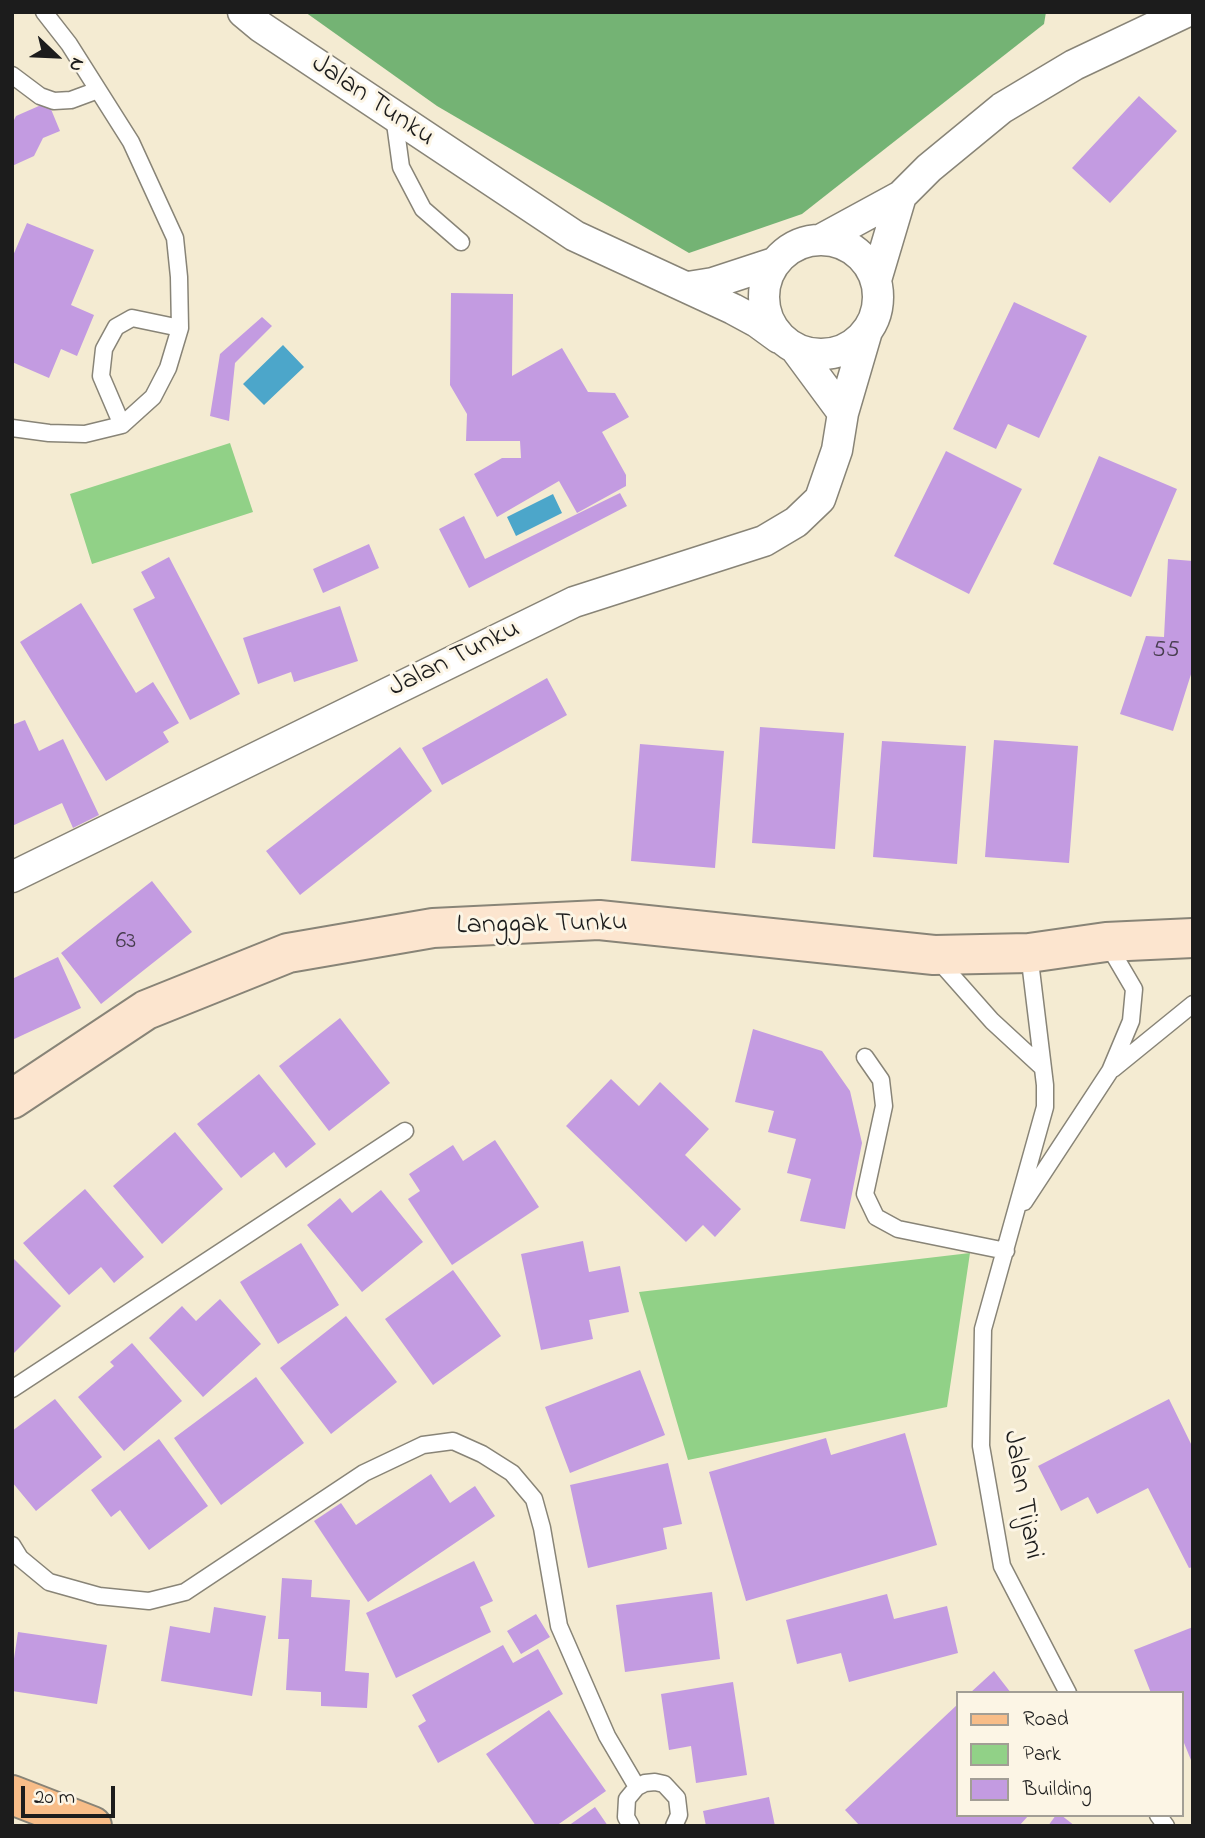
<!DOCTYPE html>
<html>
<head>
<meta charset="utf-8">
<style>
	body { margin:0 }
	#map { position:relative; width:1205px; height:1838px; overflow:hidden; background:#f4ebd2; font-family:"Indie Flower",sans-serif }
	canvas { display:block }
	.frame { position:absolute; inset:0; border:14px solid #1c1c1c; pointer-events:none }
	.legend { position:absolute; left:956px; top:1691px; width:228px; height:126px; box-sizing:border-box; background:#fcf5e5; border:2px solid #a29e95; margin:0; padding:9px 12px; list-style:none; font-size:21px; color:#1c1c1c }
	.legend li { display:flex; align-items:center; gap:14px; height:35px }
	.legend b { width:35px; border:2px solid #a29e95 }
	.north { position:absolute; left:21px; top:21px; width:70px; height:70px; -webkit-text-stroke:5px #fcf5e5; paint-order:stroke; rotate:113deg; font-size:19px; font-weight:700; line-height:28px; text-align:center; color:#1c1c1c }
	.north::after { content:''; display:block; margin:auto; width:24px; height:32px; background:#1c1c1c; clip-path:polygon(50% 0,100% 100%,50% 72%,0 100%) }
	.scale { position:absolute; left:21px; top:1786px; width:94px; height:32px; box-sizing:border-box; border:4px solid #1c1c1c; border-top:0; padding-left:9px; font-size:21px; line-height:24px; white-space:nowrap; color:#1c1c1c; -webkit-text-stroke:5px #fcf5e5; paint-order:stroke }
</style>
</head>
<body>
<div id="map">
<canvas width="1205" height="1838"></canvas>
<div class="frame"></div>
<ul class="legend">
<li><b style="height:9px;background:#f8bd88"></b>Road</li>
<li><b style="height:19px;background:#91d187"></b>Park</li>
<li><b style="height:19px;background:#c39be1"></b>Building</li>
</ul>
<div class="north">N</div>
<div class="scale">20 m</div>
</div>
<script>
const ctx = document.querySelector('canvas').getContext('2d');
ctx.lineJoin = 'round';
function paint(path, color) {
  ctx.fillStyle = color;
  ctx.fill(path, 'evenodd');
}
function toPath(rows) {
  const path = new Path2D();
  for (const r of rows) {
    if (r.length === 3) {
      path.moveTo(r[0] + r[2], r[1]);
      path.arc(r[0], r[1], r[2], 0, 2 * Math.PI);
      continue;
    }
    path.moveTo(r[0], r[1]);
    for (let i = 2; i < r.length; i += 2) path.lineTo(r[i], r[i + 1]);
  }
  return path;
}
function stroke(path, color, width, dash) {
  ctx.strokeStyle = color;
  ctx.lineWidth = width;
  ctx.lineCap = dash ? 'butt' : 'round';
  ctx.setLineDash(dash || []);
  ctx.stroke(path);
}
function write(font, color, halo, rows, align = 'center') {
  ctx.font = font + ' "Indie Flower",sans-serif';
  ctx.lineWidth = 6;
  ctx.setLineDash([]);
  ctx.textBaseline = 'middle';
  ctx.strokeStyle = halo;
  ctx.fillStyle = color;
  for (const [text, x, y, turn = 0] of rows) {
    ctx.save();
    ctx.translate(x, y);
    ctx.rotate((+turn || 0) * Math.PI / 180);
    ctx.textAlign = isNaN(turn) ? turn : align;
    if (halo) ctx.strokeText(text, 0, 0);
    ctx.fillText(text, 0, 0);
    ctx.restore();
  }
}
const green = toPath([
	[230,443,253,512,92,564,70,494],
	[970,1253,947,1407,688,1460,639,1292]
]);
const forest = toPath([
	[305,12,1046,12,1044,24,802,214,689,253,437,106]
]);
const water = toPath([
	[283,345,304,367,264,405,243,384],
	[553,494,562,513,516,536,507,517]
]);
const building = toPath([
	[1139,96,1177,131,1110,203,1072,168],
	[48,102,60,131,43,138,34,156,12,166,12,124,16,116],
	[27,223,94,250,71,305,94,315,77,356,61,349,49,378,12,362,12,258],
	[451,293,513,294,512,376,562,348,588,392,615,393,629,417,602,432,626,475,626,486,577,513,559,481,497,517,474,474,502,458,521,458,520,441,466,441,467,414,450,385],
	[1014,302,1087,336,1039,438,1008,424,996,449,953,429],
	[262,317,272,326,235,363,229,421,210,416,220,354],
	[946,451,1022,489,969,594,894,556],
	[1099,456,1177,489,1131,597,1053,564],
	[620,493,627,506,469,588,439,529,464,516,485,559],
	[369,544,379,568,323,593,313,569],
	[169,557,240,694,190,720,133,609,155,598,141,572],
	[1168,559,1193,561,1193,668,1173,731,1120,714,1146,636,1164,637],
	[81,603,136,693,153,682,179,723,163,732,169,742,106,781,20,642],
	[340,606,358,661,294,682,291,672,258,684,243,638],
	[547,678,567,715,442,785,422,748],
	[25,720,39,751,63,739,99,815,73,828,62,803,12,826,12,725],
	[760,727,844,733,835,849,752,843],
	[994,740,1078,746,1069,863,985,857],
	[882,741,966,746,957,864,873,857],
	[640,744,724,751,715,868,631,861],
	[400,747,432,791,300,895,266,851],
	[152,881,192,932,101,1004,61,953],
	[58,957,81,1008,12,1040,12,979],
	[340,1018,390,1083,329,1131,279,1066],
	[753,1029,822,1051,850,1091,862,1143,845,1229,800,1221,811,1179,787,1173,796,1139,768,1132,774,1111,735,1102],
	[259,1074,316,1144,286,1168,274,1152,241,1178,197,1124],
	[611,1079,639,1106,660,1082,709,1129,685,1155,741,1209,715,1237,703,1225,686,1242,566,1126],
	[175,1132,223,1189,162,1244,113,1186],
	[495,1140,539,1207,452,1265,408,1199,420,1191,409,1174,453,1145,463,1161],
	[85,1189,144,1257,114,1283,101,1267,69,1295,23,1243],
	[381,1190,423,1242,362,1292,307,1225,340,1198,352,1213],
	[583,1241,589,1272,620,1266,629,1312,589,1320,593,1339,541,1350,521,1254],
	[301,1243,339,1305,278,1344,240,1282],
	[12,1257,61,1306,12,1355],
	[453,1270,501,1336,433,1385,385,1319],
	[220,1299,261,1344,203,1397,149,1338,182,1306,196,1321],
	[346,1316,397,1382,331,1434,280,1368],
	[132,1343,182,1401,124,1451,78,1397,114,1366,110,1362],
	[640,1370,665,1435,570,1473,545,1407],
	[256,1377,304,1443,221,1505,174,1438],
	[55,1399,102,1457,36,1511,12,1482,12,1431],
	[1169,1399,1193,1448,1193,1567,1189,1568,1148,1488,1097,1514,1088,1497,1061,1511,1038,1466],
	[905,1433,937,1545,746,1601,709,1472,826,1438,831,1455],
	[159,1439,208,1506,149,1550,120,1510,111,1517,91,1490],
	[668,1463,682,1524,663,1528,667,1549,588,1568,570,1485],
	[431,1474,450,1503,475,1486,495,1516,368,1602,314,1521,341,1503,356,1525],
	[474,1561,493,1601,480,1607,491,1632,396,1678,366,1613],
	[282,1578,312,1580,311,1597,350,1600,345,1671,369,1673,367,1708,321,1706,321,1692,286,1690,289,1639,278,1639],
	[712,1592,720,1659,625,1672,616,1605],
	[887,1594,894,1619,947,1606,958,1653,849,1682,841,1653,797,1664,786,1620],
	[214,1607,266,1616,252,1696,161,1681,170,1626,210,1633],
	[536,1614,550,1637,521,1654,507,1631],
	[1193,1627,1193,1765,1182,1738,1182,1693,1151,1693,1134,1650],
	[18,1632,107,1645,97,1704,12,1691,12,1672],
	[503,1645,513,1663,538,1649,563,1694,438,1763,418,1726,426,1721,412,1695],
	[994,1671,1011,1693,970,1693],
	[733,1682,747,1775,696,1783,691,1746,669,1750,661,1694],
	[958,1704,958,1815,1029,1815,1019,1826,860,1826,845,1810],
	[549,1710,606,1791,556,1826,536,1826,486,1754],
	[769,1797,775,1826,706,1826,703,1811],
	[595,1807,608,1826,568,1826],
	[1056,1815,1061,1815,1075,1826,1048,1826]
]);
const lane = toPath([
	[12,75,40,96,54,101,71,100,98,90],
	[394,116,401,167,423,209,461,242],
	[122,425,101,376,104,349,116,327,132,318,180,328],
	[12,428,49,433,85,434,122,425,153,397,168,368,180,328,179,277,175,238,131,142,69,44,44,12],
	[1029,953,1045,1085,1045,1107,983,1329,981,1446,1002,1566,1068,1693],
	[938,960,992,1021,1043,1068],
	[865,1057,881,1080,884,1106,865,1194,876,1217,898,1229,1006,1251],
	[1113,1069,1193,1004],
	[1024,1202,1110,1071,1131,1021,1134,989,1107,943],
	[12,1389,405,1131],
	[12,1545,20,1558,49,1582,99,1596,149,1601,185,1592,364,1473,423,1445,453,1441,482,1454,512,1473,534,1499,542,1528,559,1626,607,1736,637,1787],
	[1158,1815,1166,1826],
	[631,1826,626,1817,627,1799,637,1787,645,1783,655,1782,664,1784,677,1798,679,1815,674,1826]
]);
const street = toPath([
	[243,12,261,27,575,236,733,309,757,322,779,338],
	[822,239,901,196,929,168,1002,108,1074,65,1186,12],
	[821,297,57],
	[876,280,901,196],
	[688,287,713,283,774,263],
	[795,348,843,413],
	[12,877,574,602,764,541,796,522,820,499,837,450,843,413,867,331]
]);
const secondary = toPath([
	[12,1099,146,1010,288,953,433,928,599,920,934,955,1029,953,1106,942,1193,938]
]);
const primary = toPath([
	[12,1795,92,1826]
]);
const numberNames = [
	["55",1166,652],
	["63",126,943]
];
const streetNames = [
	["Jalan Tunku",372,102,34],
	["Jalan Tunku",455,660,-26],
	["Langgak Tunku",542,926,-1],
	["Jalan Tijani",1021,1495,80]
];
paint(green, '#91d187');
paint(forest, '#74b374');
paint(water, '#4ca6ca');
paint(building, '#c39be1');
stroke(lane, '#888477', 19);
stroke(street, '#888477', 33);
stroke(secondary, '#888477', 42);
stroke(primary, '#888477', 42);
stroke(lane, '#fff', 16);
stroke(street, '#fff', 30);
stroke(secondary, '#fce5cf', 38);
stroke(primary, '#f8bd88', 38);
write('24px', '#463c4d', null, numberNames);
write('28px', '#1c1c1c', '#fcf5e5', streetNames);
</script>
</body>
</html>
